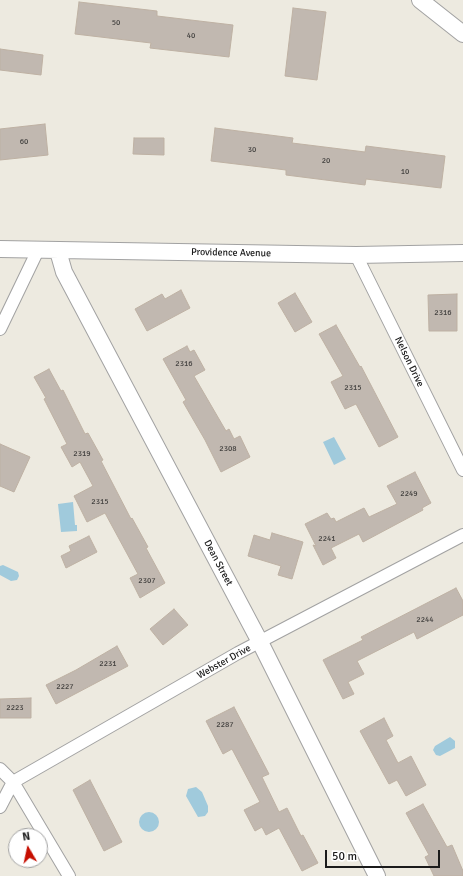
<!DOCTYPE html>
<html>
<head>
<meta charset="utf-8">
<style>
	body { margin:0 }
	#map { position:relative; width:463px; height:876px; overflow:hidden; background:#edeae0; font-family:Signika,sans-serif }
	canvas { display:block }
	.north { position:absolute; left:8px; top:828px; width:40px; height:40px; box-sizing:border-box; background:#fff; border:1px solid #a4a4a4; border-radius:50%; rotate:351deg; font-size:11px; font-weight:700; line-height:16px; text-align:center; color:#1b1b1b }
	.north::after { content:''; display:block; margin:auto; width:14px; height:18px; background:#c60e00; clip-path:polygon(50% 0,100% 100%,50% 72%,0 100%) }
	.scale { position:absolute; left:325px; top:850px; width:115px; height:18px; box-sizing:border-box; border:2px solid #1b1b1b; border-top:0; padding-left:5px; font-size:12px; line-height:14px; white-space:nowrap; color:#1b1b1b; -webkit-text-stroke:3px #fff; paint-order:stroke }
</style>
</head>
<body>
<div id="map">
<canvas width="463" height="876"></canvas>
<div class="north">N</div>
<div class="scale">50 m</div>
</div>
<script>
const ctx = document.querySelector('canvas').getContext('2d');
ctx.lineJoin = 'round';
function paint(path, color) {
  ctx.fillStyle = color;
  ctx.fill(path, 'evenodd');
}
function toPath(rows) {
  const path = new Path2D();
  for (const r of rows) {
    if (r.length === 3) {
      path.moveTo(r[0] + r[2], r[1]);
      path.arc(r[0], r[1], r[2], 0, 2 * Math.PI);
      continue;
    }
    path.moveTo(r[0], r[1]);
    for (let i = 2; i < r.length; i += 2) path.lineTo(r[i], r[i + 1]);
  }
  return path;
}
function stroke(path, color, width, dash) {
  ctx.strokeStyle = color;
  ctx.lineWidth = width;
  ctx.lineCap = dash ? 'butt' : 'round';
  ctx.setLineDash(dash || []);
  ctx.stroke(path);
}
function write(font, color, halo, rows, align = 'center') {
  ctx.font = font + ' Signika,sans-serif';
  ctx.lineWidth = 3;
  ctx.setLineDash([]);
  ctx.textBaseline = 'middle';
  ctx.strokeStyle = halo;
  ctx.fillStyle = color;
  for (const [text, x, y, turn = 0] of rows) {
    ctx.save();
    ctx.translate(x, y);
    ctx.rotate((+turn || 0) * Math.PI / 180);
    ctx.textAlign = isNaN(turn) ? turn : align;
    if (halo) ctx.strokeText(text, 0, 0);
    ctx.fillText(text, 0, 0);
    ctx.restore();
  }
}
const water = toPath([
	[334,437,346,459,334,465,323,442],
	[73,502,75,525,77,525,77,531,61,532,58,504],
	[3,565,18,572,19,576,17,580,11,581,0,575,0,566],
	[450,737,455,741,455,748,440,756,436,755,433,750,435,746],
	[196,787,202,792,208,806,208,812,205,816,198,817,186,796,188,789],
	[149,822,10]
]);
const building = toPath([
	[79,2,157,11,157,16,233,25,229,57,150,48,151,43,75,34,79,2],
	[293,8,326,12,317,80,285,76,293,8],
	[0,49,43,55,41,75,0,70,0,49],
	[45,124,48,155,0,160,0,129,45,124],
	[215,128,293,138,292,143,365,152,366,146,445,156,441,188,366,179,365,185,286,175,286,170,211,161,215,128],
	[134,138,164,138,164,155,133,154,134,138],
	[181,290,190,308,147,331,135,309,162,294,165,299,181,290],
	[295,293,312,322,295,332,278,303,295,293],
	[457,294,457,331,429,331,428,295,457,294],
	[336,325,360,367,361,366,398,437,379,447,356,404,345,409,331,382,343,376,319,334,336,325],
	[187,346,190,352,194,350,205,370,194,376,226,431,229,429,234,439,240,436,250,457,221,472,205,440,183,402,186,400,163,359,187,346],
	[49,369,61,391,63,390,85,434,88,433,103,460,101,461,131,519,132,518,148,547,146,548,165,583,140,598,130,578,138,574,105,513,87,522,74,496,93,486,80,462,72,467,61,447,67,444,44,399,46,398,34,377,49,369],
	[0,444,30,457,14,492,0,486,0,444],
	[415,472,431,503,422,508,423,510,363,542,359,534,331,548,336,558,323,565,313,545,316,546,305,524,327,513,331,519,334,518,336,522,364,508,369,517,397,504,387,486,415,472],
	[272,533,303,542,292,579,278,575,281,566,248,556,254,535,270,540,272,533],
	[89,536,97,552,66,568,61,556,71,551,69,546,89,536],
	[456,588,463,601,463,615,417,639,414,632,357,661,364,674,348,682,354,694,343,699,323,660,363,640,361,637,456,588],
	[174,609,188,625,163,645,150,629,174,609],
	[117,646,128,666,56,704,46,685,76,670,117,646],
	[31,698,31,718,0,718,0,699,31,698],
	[234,707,269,774,262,777,279,812,287,808,301,836,303,835,318,863,302,871,279,828,266,835,262,827,255,831,244,810,260,802,232,749,223,754,206,721,234,707],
	[384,718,393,736,386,740,398,763,411,756,426,785,406,796,397,780,389,784,360,731,384,718],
	[90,780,122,842,104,851,73,790,90,780],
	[423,804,447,847,452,845,463,871,463,876,434,876,425,857,429,855,406,813,423,804]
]);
const minor = toPath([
	[356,255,463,470],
	[0,329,38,250],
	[0,769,13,782,69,876],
	[0,807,13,782,238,653,463,535]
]);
const tertiary = toPath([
	[420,0,463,34],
	[0,249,356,255,463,253],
	[58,251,64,272,260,642,377,876]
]);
const numberNames = [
	["50",116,23],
	["40",191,36],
	["60",24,142],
	["30",252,150],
	["20",326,161],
	["10",405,172],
	["2316",443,313],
	["2316",184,364],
	["2315",353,388],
	["2308",228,449],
	["2319",82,454],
	["2249",409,494],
	["2315",100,502],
	["2241",327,539],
	["2307",147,581],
	["2244",425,620],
	["2231",108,664],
	["2227",65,687],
	["2223",15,708],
	["2287",225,725]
];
const streetNames = [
	["Providence Avenue",231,253,1],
	["Nelson Drive",409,362,64],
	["Dean Street",218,563,62],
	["Webster Drive",224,662,-29]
];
paint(water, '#a0cadc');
paint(building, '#c1b8b0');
stroke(building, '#beb1a3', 1);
stroke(minor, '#a2a2a2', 14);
stroke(tertiary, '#a2a2a2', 18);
stroke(minor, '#fff', 12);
stroke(tertiary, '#fff', 16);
write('8px', '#444240', null, numberNames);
write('10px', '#1b1b1b', '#fff', streetNames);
</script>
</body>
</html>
